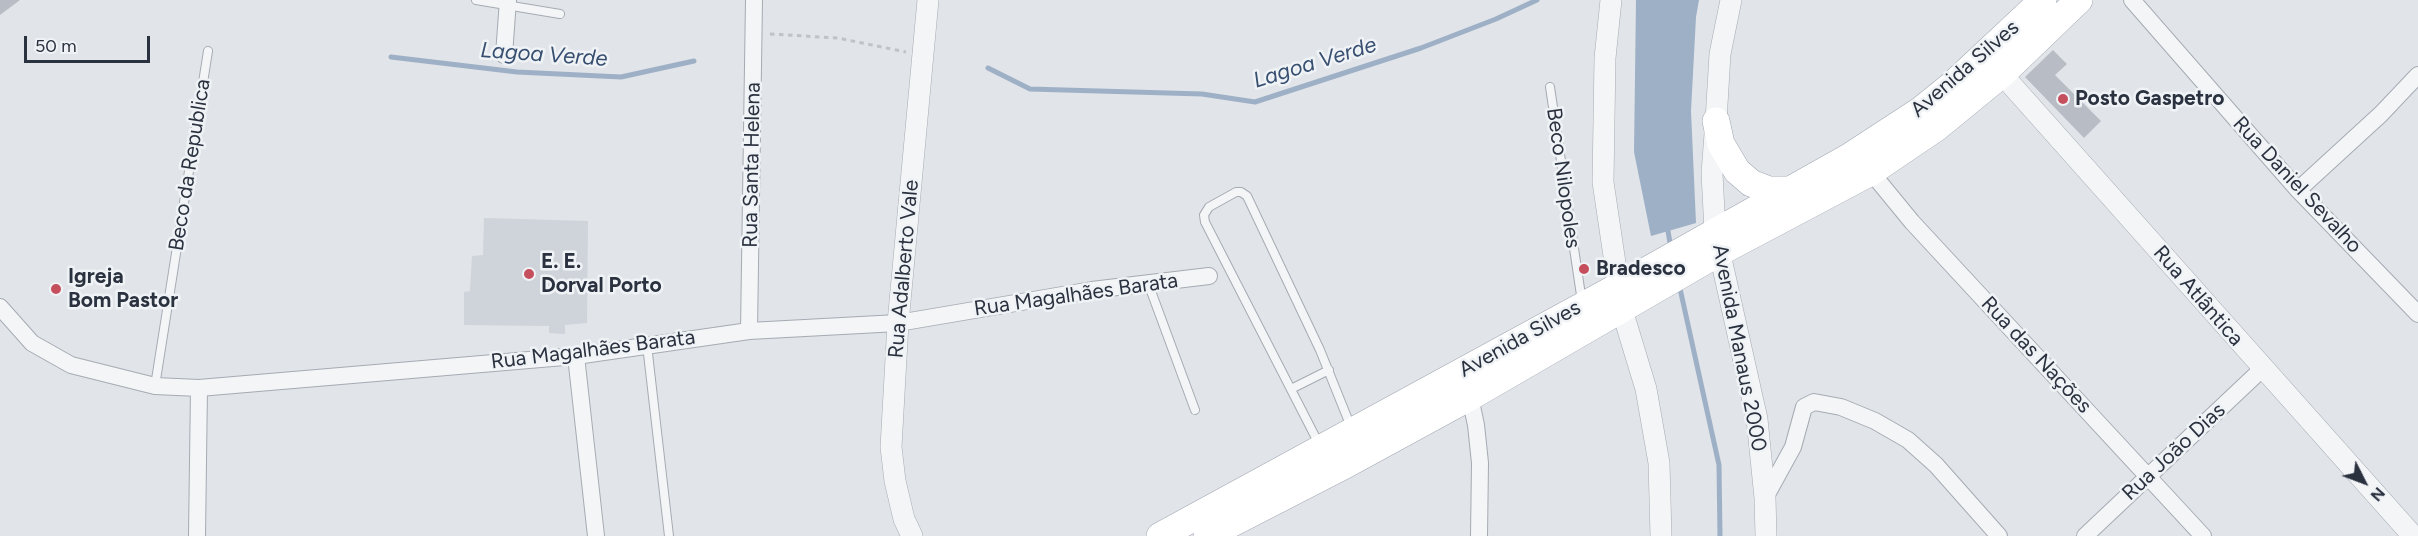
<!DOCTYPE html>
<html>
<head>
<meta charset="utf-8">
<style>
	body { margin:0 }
	#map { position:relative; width:2418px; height:536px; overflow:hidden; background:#e1e4e9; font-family:Figtree,sans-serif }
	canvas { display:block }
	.north { position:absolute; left:2334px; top:452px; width:60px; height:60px; -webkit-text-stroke:4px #f0f3f6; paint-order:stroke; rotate:132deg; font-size:16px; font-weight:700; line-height:24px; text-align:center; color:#2a313f }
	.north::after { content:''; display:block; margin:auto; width:21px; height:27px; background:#2a313f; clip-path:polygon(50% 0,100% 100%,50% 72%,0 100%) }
	.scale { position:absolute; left:24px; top:36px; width:126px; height:27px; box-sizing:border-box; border:3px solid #2a313f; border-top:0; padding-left:8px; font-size:18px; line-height:21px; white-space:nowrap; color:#2a313f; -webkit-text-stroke:4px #f0f3f6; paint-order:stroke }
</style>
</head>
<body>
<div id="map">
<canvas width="2418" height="536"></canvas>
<div class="north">N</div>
<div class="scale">50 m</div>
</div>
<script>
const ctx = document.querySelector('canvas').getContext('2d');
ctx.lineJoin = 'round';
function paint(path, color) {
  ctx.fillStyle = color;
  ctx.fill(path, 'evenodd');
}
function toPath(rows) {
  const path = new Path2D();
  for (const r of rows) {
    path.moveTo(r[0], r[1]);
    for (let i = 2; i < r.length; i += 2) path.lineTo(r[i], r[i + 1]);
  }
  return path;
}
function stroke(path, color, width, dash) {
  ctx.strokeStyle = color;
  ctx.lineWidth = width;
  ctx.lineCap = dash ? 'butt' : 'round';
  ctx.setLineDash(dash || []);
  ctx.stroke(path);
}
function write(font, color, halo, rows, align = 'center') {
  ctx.font = font + ' Figtree,sans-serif';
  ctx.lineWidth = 5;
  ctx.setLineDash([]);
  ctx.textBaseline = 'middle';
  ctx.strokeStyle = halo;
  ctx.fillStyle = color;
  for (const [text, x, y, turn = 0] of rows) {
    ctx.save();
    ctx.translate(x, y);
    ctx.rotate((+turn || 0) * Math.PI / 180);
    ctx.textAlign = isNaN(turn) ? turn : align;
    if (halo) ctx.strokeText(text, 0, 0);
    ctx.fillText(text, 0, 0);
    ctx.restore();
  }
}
const built = toPath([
	[484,218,588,221,587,323,565,325,565,334,549,333,549,326,464,325,464,292,470,291,472,256,483,255]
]);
const water = toPath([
	[1636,0,1699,0,1696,17,1691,111,1696,223,1651,236,1634,152]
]);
const stream = toPath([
	[391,57,517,72,621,77,694,61],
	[988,68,1030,89,1202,94,1255,102,1421,48,1496,19,1537,0],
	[1667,225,1671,249],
	[1679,284,1719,465,1720,536]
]);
const building = toPath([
	[0,0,20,0,0,15],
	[2053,50,2067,64,2055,75,2101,121,2084,138,2025,77]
]);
const path = toPath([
	[770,34,838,38,906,52]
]);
const service = toPath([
	[476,0,560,14],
	[1550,87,1582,302],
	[1148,283,1195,410],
	[647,345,669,536],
	[155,386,208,51],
	[1291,389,1329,370],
	[1319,444,1205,222,1204,215,1209,207,1236,192,1241,192,1247,196,1320,350,1351,427]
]);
const minor = toPath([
	[2132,0,2298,190,2418,314],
	[504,55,508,0],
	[1871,172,1912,222,2203,536],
	[2298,190,2381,114,2418,75],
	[0,307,32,343,71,365,155,386,199,388,576,356,749,331,898,323,1092,290,1209,276],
	[749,331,754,0],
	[576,356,596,536],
	[1470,397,1476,425,1480,463,1479,536],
	[1765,498,1793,447,1804,407,1814,402,1841,407,1875,421,1908,440,1936,465,1999,536],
	[197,536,199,388],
	[2085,536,2262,369]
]);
const tertiary = toPath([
	[1611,0,1605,58,1603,182,1622,310,1646,389,1659,463,1661,536],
	[1731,0,1720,54,1716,121,1712,173,1715,232,1757,419,1765,498,1766,536],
	[1992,63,2413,536],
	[912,536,904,519,895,481,891,447,898,323,928,0]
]);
const primary = toPath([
	[1716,121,1721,144,1737,171,1751,183,1769,190,1788,190],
	[1160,536,1619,286,1849,157,1921,110,1952,85,2043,0],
	[1207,536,1347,464,1470,397,1720,252,1871,172,1936,128,2002,74,2079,0]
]);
const markers = [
	[2063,99,6,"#c54f5d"],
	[1584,269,6,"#c54f5d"],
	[529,274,6,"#c54f5d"],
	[56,289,6,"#c54f5d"]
];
const streetNames = [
	["Avenida Silves",1965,69,-41],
	["Beco da Republica",190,165,-81],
	["Rua Santa Helena",752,165,-89],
	["Beco Nilopoles",1563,178,82],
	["Rua Daniel Sevalho",2297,185,47],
	["Rua Adalberto Vale",904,269,-85],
	["Rua Magalhães Barata",1076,295,-8],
	["Rua Atlântica",2198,296,49],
	["Avenida Silves",1520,339,-29],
	["Avenida Manaus 2000",1739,348,79],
	["Rua Magalhães Barata",593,350,-7],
	["Rua das Nações",2036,355,47],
	["Rua João Dias",2174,452,-43]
];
const poiNames = [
	["Posto Gaspetro",2075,99],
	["E. E.",541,262],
	["Dorval Porto",541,286],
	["Bradesco",1596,269],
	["Igreja",68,277],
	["Bom Pastor",68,301]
];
const waterNames = [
	["Lagoa Verde",544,55,4],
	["Lagoa Verde",1315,63,-17]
];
paint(built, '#cfd3da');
paint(water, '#9eb0c6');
stroke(stream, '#9eb0c6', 5);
paint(building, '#b8bdc5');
stroke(service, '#a6abb3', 10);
stroke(minor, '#a6abb3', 18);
stroke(tertiary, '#a6abb3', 22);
stroke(primary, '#a1a8b3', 28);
stroke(path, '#bfc2c7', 3, [4.5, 4.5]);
stroke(service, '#f3f5f7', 8);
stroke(minor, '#f3f5f7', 16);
stroke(tertiary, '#f3f5f7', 21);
stroke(primary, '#fff', 27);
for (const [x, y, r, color] of markers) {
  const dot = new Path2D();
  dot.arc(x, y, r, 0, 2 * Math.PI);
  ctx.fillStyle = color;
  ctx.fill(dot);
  stroke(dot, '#f0f3f6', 2);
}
write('21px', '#2a313f', '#f0f3f6', streetNames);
write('bold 21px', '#2a313f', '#f0f3f6', poiNames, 'left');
write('italic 22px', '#374f70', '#f0f3f6', waterNames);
</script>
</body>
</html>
